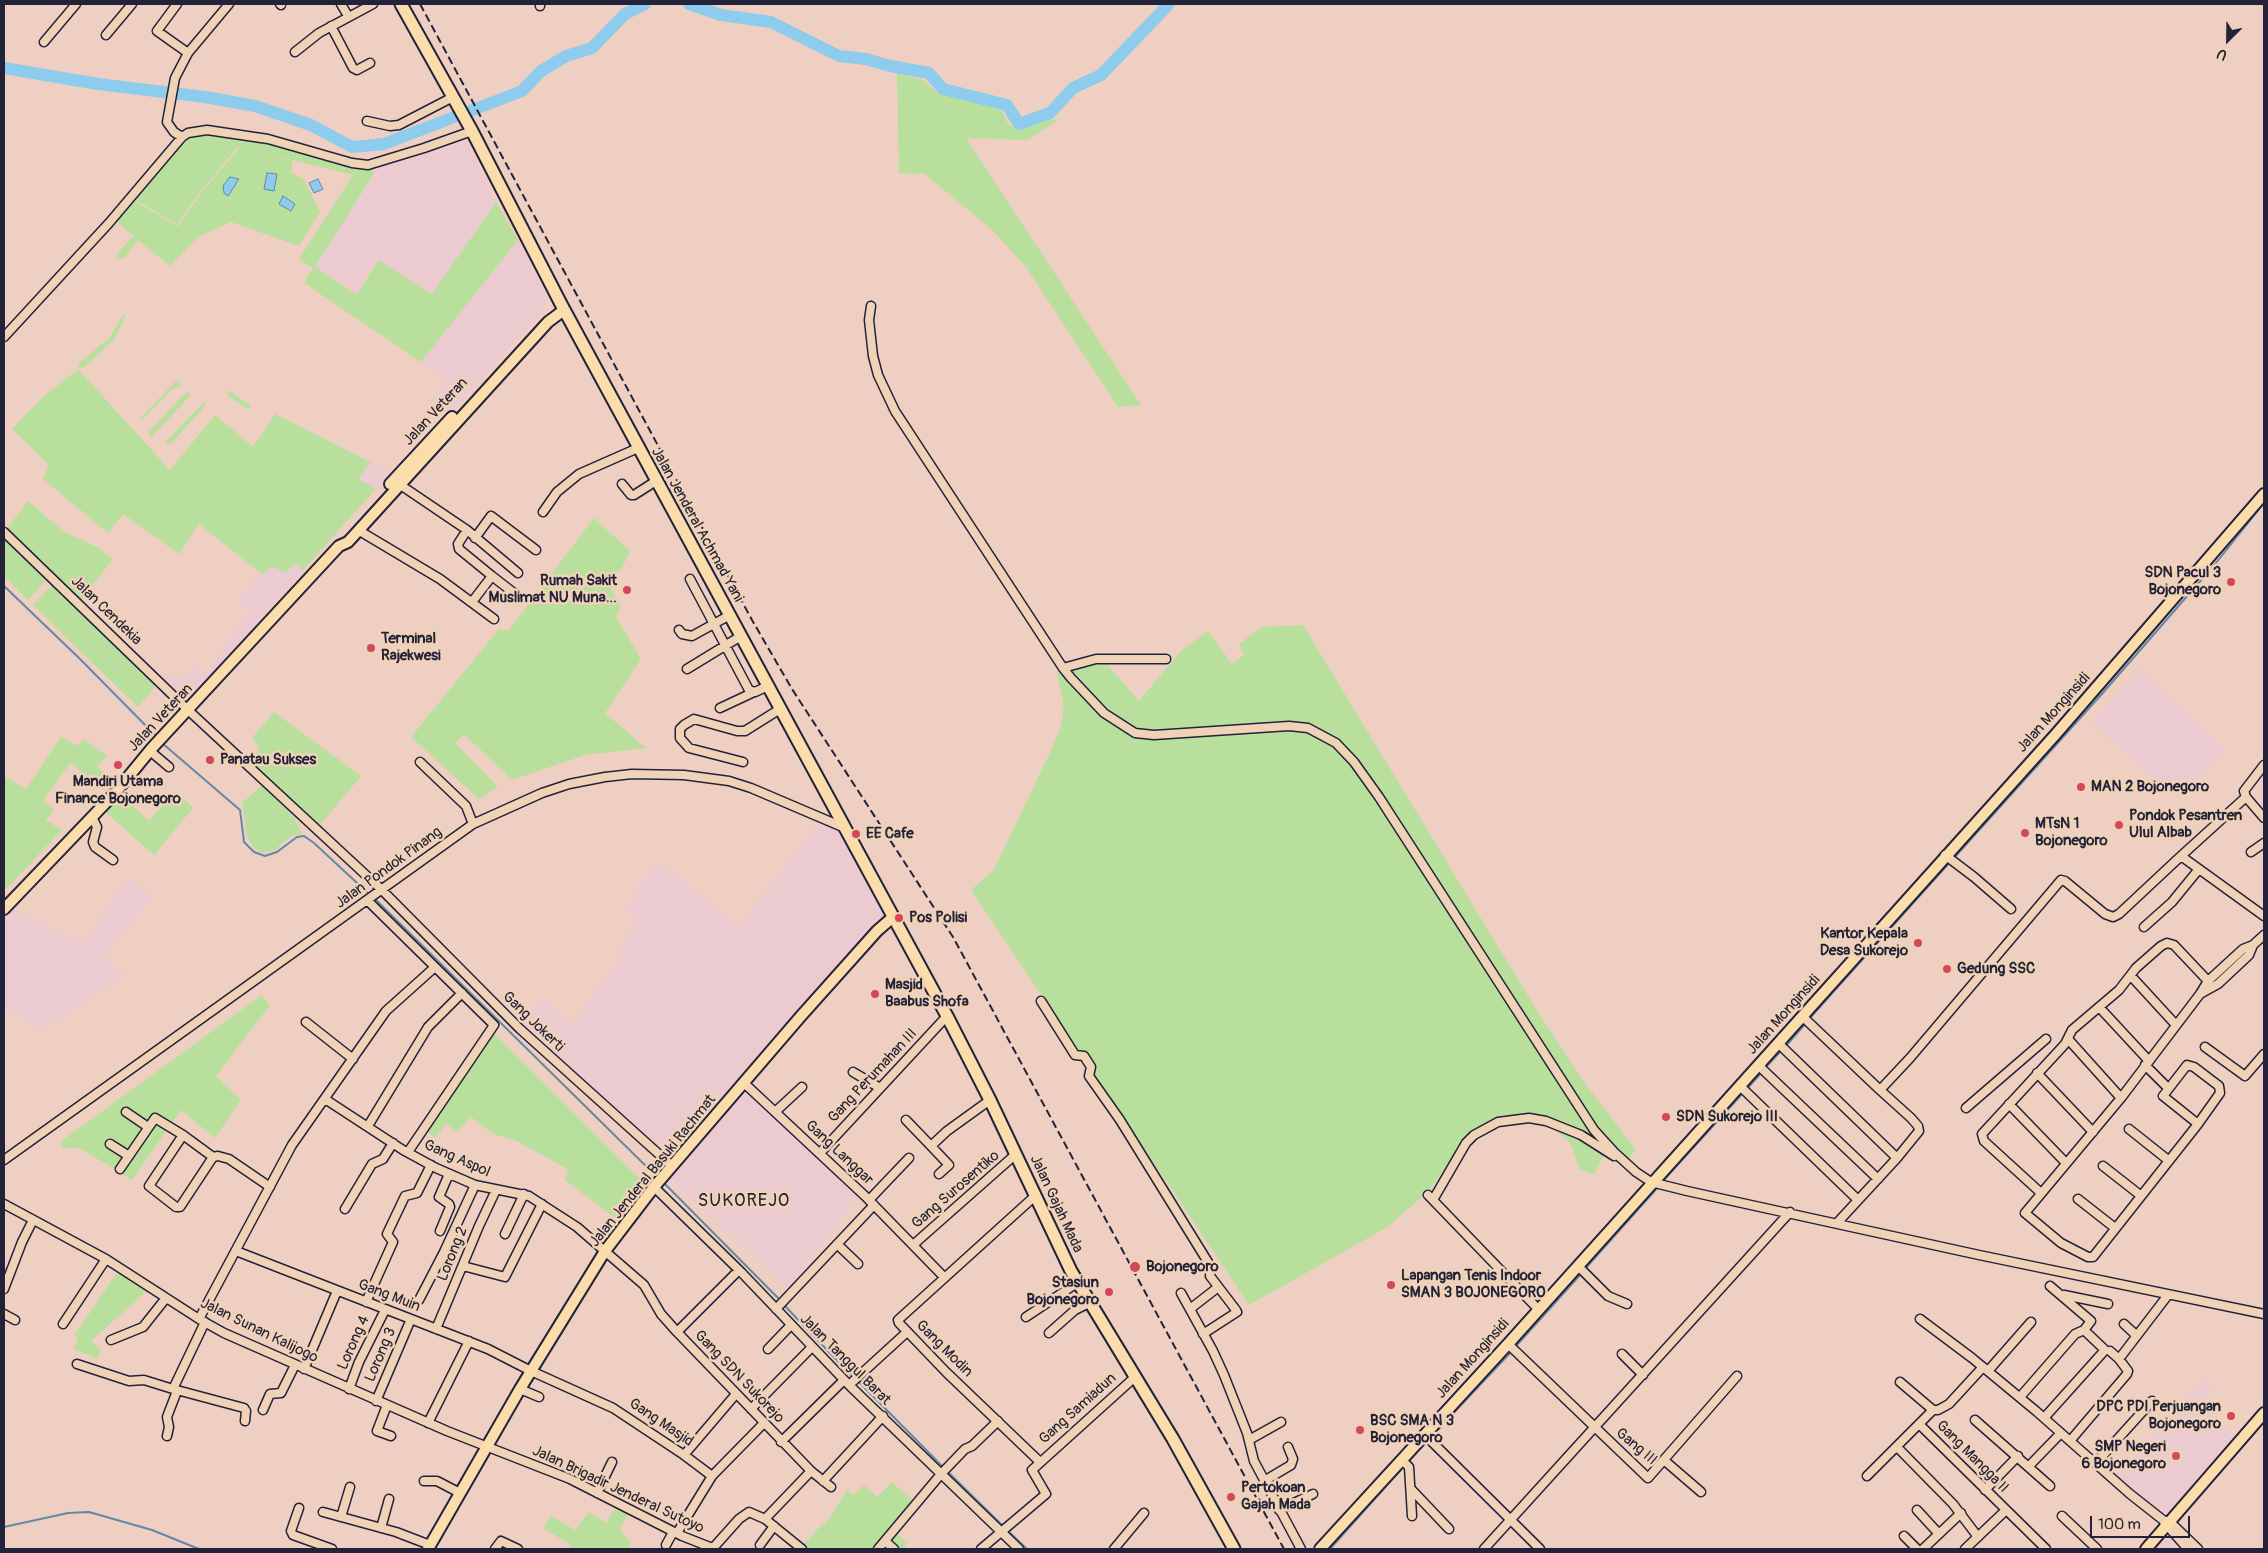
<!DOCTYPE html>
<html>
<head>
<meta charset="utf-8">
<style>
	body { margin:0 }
	#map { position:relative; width:2268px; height:1553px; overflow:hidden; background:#eecfc1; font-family:Pangolin,sans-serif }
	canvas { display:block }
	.frame { position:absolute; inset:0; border:5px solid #22223b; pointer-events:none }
	.north { position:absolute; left:2203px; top:15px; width:50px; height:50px; -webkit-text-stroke:4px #f0d2b6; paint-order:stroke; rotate:203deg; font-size:14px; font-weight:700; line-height:20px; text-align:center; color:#22223b }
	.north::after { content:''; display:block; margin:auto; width:18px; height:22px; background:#22223b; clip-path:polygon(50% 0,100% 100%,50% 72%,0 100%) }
	.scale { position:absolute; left:2090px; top:1516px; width:100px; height:22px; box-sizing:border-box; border:2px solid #22223b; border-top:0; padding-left:6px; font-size:15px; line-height:18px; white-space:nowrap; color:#22223b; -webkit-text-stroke:4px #f0d2b6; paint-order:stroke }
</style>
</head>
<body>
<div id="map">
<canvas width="2268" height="1553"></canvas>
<div class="frame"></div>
<div class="north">U</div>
<div class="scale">100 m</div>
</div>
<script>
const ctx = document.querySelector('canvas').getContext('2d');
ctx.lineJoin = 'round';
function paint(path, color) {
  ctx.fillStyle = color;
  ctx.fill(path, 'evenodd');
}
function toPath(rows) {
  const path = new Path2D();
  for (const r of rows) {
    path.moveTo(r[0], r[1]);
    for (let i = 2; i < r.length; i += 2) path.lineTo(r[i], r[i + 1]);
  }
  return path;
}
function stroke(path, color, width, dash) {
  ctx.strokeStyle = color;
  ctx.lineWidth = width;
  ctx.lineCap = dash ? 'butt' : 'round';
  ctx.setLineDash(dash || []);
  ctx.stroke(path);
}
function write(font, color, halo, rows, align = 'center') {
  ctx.font = font + ' Pangolin,sans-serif';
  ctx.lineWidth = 5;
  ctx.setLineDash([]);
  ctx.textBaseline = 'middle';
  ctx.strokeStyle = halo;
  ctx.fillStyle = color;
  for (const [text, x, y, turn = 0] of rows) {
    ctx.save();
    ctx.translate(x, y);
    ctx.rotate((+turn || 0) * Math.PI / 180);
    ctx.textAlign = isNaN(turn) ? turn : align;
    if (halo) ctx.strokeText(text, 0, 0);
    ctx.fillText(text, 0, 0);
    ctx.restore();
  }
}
const built = toPath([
	[464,136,496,202,432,294,378,260,357,295,315,267,373,175,373,167],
	[518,240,546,288,545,305,539,316,450,413,432,398,447,381,421,362],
	[370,462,393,474,377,490,358,479],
	[295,563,304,570,185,704,159,678,172,673,181,680,194,665,207,675,226,643,249,611,236,602,260,573,263,575,271,566],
	[2140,668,2227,750,2177,799,2090,722],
	[818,823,845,828,893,917,741,1086,862,1193,787,1289,668,1177,677,1161,514,1021,544,998,572,1024,622,955,621,948,636,920,624,910,657,860,739,925],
	[129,876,151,895,152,898,104,957,125,975,42,1032,4,1007,4,918,13,909,82,942],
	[2203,1380,2213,1389,2201,1404,2236,1437,2167,1517,2116,1475],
	[2168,1533,2187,1549,2154,1549]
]);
const green = toPath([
	[897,73,923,80,935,91,1000,107,1008,124,1023,129,1047,119,1058,120,1028,140,966,138,1141,405,1118,407,1026,267,991,229,925,174,899,173],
	[211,135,240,139,373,167,373,175,315,267,357,295,378,260,432,294,496,202,518,240,421,362,304,283,313,268,299,259,353,175,256,151,293,161,291,173,304,179,320,212,299,246,231,222,198,237,170,266,138,240,124,259,118,258,117,254,131,238,135,238,116,221,134,201,178,226,202,192,240,147,238,147,201,191,177,224,134,199,186,141,194,136],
	[123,315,125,314,125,317,114,340,83,368,78,367,78,364,109,338],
	[78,369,170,470,215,415,253,447,275,414,370,462,358,479,376,489,303,570,295,563,286,573,271,566,263,575,199,524,179,554,123,514,108,533,43,479,49,465,12,429,42,398],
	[176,381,179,381,181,387,173,388,143,419,140,418],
	[228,390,250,405,252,408,247,409,227,395],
	[187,393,191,394,188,398,152,436,149,437,149,432,182,396],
	[203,403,205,403,204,407,171,444,166,444,167,440],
	[28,501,63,531,97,547,113,559,81,601,6,530],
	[594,518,630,551,622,568,607,581,621,608,616,617,641,659,605,713,646,748,585,755,512,780,464,734,455,743,498,787,479,799,411,737,499,629,508,631],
	[4,538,47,579,28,600,4,576],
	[53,584,156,686,138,707,33,605],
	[1303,625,1536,1009,1584,1082,1636,1150,1626,1160,1614,1150,1603,1157,1594,1174,1580,1170,1571,1144,1542,1118,1513,1117,1463,1143,1429,1191,1386,1228,1249,1305,971,890,994,870,1053,746,1061,726,1064,705,1057,673,1086,663,1105,662,1139,701,1181,651,1208,631,1232,664,1244,655,1239,644,1262,627],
	[274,712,361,776,319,826,250,761,260,747,252,738],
	[61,737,78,746,84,739,107,756,97,766,109,779,101,787,70,763,43,801,54,810,46,820,62,830,4,891,4,776,26,789],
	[262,785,293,816,302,834,291,836,275,850,263,853,253,847,247,836,242,803],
	[176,790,193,808,154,855,104,811,121,795,149,821],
	[262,995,270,1005,216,1076,241,1100,215,1138,181,1110,132,1180,80,1148,64,1148,60,1142],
	[493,1032,641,1180,615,1218,565,1180,569,1170,517,1141,493,1134,471,1117,457,1132,446,1124,435,1138,427,1130],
	[118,1271,148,1290,91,1341,101,1349,97,1359,74,1349,78,1338,74,1336],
	[892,1482,913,1501,898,1518,894,1530,907,1544,903,1549,895,1549,884,1540,877,1549,800,1549,823,1523,825,1525,847,1490,853,1495,864,1485,877,1497],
	[616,1507,628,1514,620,1530,630,1541,629,1549,569,1549,571,1545,543,1528,551,1516,575,1530,589,1512,606,1523]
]);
const water = toPath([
	[267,173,277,174,274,191,264,189,267,173],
	[230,177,239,179,228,196,224,193,223,186,230,177],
	[318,179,323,189,314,193,309,183,318,179],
	[283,196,295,204,291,211,279,204,283,196]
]);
const stream = toPath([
	[4,586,80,659,157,737],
	[162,743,240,810,244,842,254,852,265,856,277,852,297,837,304,836,314,843,370,895],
	[1953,859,2101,695,2216,563,2264,503],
	[374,898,657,1177],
	[1809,1019,1950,862],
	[1785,1047,1806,1023],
	[1764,1069,1781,1051],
	[1746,1090,1761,1073],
	[663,1182,781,1301],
	[1662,1182,1743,1093],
	[1584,1270,1659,1186],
	[784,1305,853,1377],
	[1516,1346,1581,1274],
	[857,1380,943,1467],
	[1430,1438,1513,1350],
	[1408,1462,1427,1441],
	[947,1471,1004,1527],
	[4,1527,68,1513,89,1512,152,1530,199,1549],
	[1007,1530,1027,1549],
	[1330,1549,1405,1465]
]);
const river = toPath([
	[689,4,721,15,771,22,839,56,866,59,890,66,929,73,943,89,1007,105,1019,124,1050,113,1073,88,1101,75,1169,4],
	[4,68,98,84,205,97,255,106,311,125,352,147,384,144,522,91,541,71,566,56,592,48,625,14,645,4]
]);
const minor = toPath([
	[177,4,157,31,188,53],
	[280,4,281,5],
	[341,4,348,16],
	[540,6,540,4],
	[331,26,353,68,357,70,370,63],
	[106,35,132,4],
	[44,42,76,4],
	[295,52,319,33,373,4],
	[367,121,390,126,399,125,453,97],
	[182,137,174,132,167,122,175,78,188,53,229,4],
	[871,306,869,320,873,356,878,375,895,411,1063,668,1071,678,1104,713,1135,733,1154,735,1289,726,1308,728,1336,743,1354,762,1379,797,1594,1130,1614,1152,1636,1172,1651,1182,1687,1191,1979,1255,2264,1314],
	[4,337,109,223,182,137,188,133,207,130,268,139,352,163,368,165,424,148,472,131],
	[399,484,467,530,518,573],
	[622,484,631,495,634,495,656,481],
	[543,512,557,492,579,474,638,448],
	[358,530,440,579,494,619],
	[467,530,458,544,459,549,492,576,472,602],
	[4,532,188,710,382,890,520,1029,672,1166],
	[475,538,491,516,536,550],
	[492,576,519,597],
	[690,579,749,690,755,692,768,686],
	[679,630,682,634,692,636,730,615],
	[1063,668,1096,659,1166,659],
	[687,669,741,636],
	[720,708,752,693],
	[150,751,169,767],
	[420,762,466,806,473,824],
	[743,762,689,748,680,738,680,729,684,725,694,719,737,731,745,731,780,709],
	[2264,765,2244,791,2246,797,2264,818],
	[92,817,97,827,93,842,95,847,113,860],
	[2251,852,2264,843],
	[1945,855,1974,877,2011,909],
	[2181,856,2246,797],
	[367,900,494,1025,408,1152],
	[2144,927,2172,902,2199,869],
	[2131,976,2176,1025],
	[2200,994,2218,984,2249,955,2253,945,2264,935],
	[1041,1001,1075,1055,1084,1056,1091,1067,1089,1076,1120,1120,1211,1267,1210,1276,1236,1310,1237,1312,1203,1334],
	[2099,1007,2149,1061],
	[1802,1016,1880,1090,1910,1058,2061,880,2065,881,2105,914,2113,917,2119,914,2181,856,2264,916],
	[306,1022,353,1059],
	[2068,1039,2121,1098],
	[1778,1043,1897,1158],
	[2205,1047,2245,1076,2264,1054],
	[2145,1065,2168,1088],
	[1759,1066,1878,1179],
	[853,1072,880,1088],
	[2037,1073,2093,1132],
	[744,1083,865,1196,944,1277],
	[1740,1086,1858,1200],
	[325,1099,403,1150,436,1168,475,1185,529,1196,577,1227,644,1285,661,1314,677,1332,811,1471,765,1519],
	[2009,1104,2066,1163],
	[1966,1108,2046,1039],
	[126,1112,148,1127],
	[775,1112,802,1087],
	[906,1120,931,1146,947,1131,990,1100],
	[2198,1124,2163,1096,2187,1065,2194,1067,2219,1086,2220,1093,2198,1124,2093,1257,2088,1257,2061,1243,2025,1213,2121,1098,2200,994,2208,981,2243,949,2253,945],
	[368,1126,428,1027,462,993],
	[2129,1129,2168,1160],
	[110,1144,129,1156],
	[931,1146,949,1165,939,1174],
	[820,1153,947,1016],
	[213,1157,183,1135,149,1186,176,1207,180,1207,213,1157,218,1156,229,1159,270,1187],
	[4,1160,473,824,542,793,569,784,605,777,632,774,684,775,729,781,751,788,845,828],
	[2103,1166,2140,1195],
	[120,1169,155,1118,183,1135],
	[654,1187,741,1272,849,1385,1019,1549],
	[2041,1193,1984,1141,1982,1134,2065,1044,2072,1030,2119,990,2136,968,2161,946,2167,943,2174,945,2208,981],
	[1428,1195,1538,1309],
	[1035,1196,898,1320,899,1323,946,1372,1040,1462],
	[2078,1199,2115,1228],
	[869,1200,909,1158],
	[1433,1200,1466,1143,1474,1135,1498,1122,1529,1118,1546,1121,1581,1135,1614,1156],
	[4,1204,106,1259,199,1319,224,1333,447,1431,570,1479,682,1536,710,1547,714,1547,739,1519,749,1512,765,1519,802,1549],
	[345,1209,372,1164,383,1159,393,1143],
	[1837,1223,1897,1158,1919,1131,1918,1126,1911,1118,1880,1090],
	[440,1231,450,1207,449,1204,439,1197,449,1174],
	[505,1234,524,1194],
	[837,1244,858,1264],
	[913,1245,1016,1154],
	[236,1251,488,1349,531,1371,613,1408,684,1455,712,1476,677,1533],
	[463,1266,505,1277,542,1204],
	[1578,1266,1608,1296,1627,1304],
	[2050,1286,2091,1321,2084,1330],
	[4,1289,22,1242,33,1220],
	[1181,1293,1213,1351,1224,1375,1247,1433,1254,1461,1301,1549],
	[2064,1295,2108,1304],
	[419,1300,444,1252,475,1185],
	[366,1302,393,1242,387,1234,405,1196,417,1193,431,1165],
	[776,1309,874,1205],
	[1190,1309,1217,1288],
	[4,1314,15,1320],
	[1026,1317,1077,1283],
	[199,1319,292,1145,386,1011,435,967],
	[1920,1319,1972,1358,2036,1411,2130,1494,2163,1520,2170,1522,2198,1549],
	[63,1324,106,1259],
	[2124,1324,2136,1335],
	[436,1329,479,1226,496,1190],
	[677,1332,739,1270],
	[1049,1333,1075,1310,1089,1303],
	[111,1340,143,1327,166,1298],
	[1508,1344,1648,1478,1737,1376],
	[768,1349,791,1325],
	[2110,1351,2119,1359],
	[1622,1354,1643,1375],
	[77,1364,129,1381,144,1380,173,1389,205,1322],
	[1983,1367,1949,1404,1938,1410,1933,1410,1919,1424,2046,1549],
	[304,1369,337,1291],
	[1988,1371,2031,1322],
	[1900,1382,1933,1410],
	[849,1385,907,1332],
	[173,1389,244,1408,246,1411,245,1421],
	[349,1389,359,1362,385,1310],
	[520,1389,539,1397],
	[2020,1397,2075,1334,2084,1330,2105,1350,2044,1418],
	[376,1401,411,1319],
	[387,1405,377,1431,391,1436],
	[751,1409,812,1347],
	[263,1410,270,1394,281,1393,295,1365],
	[1975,1420,2050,1486],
	[428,1423,469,1341],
	[1425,1435,1540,1549],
	[167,1436,169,1427,167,1417,177,1391],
	[1249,1440,1281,1422],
	[2070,1441,2127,1374,2128,1371,2119,1359,2168,1295],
	[781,1442,844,1380],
	[1897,1447,1953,1504,1978,1537],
	[684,1455,736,1394],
	[1402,1460,1409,1467,1412,1516],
	[1665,1461,1701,1492],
	[2096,1463,2152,1401],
	[2029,1466,2061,1433],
	[811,1471,831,1487],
	[712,1476,764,1423],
	[1867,1476,1919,1424],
	[424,1481,437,1481,460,1493],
	[823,1481,883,1416],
	[1264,1481,1291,1465,1293,1459,1288,1447],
	[1411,1489,1449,1529],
	[1985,1490,2018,1456],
	[597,1493,612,1462],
	[299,1508,291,1531,293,1535,332,1549],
	[1279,1510,1313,1494],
	[1917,1510,1939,1534],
	[323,1512,396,1532,430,1545],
	[2062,1516,2097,1549],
	[341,1517,350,1487],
	[2164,1522,2188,1549],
	[381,1528,389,1499],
	[1904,1536,1917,1549],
	[885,1541,894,1549],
	[666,1545,673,1532],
	[760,1545,774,1526],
	[495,1549,501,1541,518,1549],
	[878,1549,941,1474,965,1449,972,1446,998,1421],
	[981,1549,1046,1494,1032,1470,1135,1377],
	[1114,1549,1144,1513],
	[1484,1549,1790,1212],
	[1923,1549,1961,1513],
	[1965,1549,2005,1511]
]);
const major = toPath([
	[390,484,452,417],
	[4,909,115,793,152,748,339,546,348,542,548,322,564,310],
	[428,1549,520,1389,605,1251,654,1187,801,1016,877,931,893,917],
	[1320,1549,1508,1344,2056,734,2264,494],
	[2146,1549,2264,1413]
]);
const highway = toPath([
	[401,4,472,131,561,304,947,1016,990,1100,1071,1271,1173,1439,1234,1549]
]);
const rail = toPath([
	[420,4,752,620,792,689,953,937,1284,1549]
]);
const markers = [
	[2231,582,5,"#d1495b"],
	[627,590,5,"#d1495b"],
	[371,648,5,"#d1495b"],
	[210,760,5,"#d1495b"],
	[118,765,5,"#d1495b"],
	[2081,787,5,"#d1495b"],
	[2119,825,5,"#d1495b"],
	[2025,833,5,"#d1495b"],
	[856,834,5,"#d1495b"],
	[899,918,5,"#d1495b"],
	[1918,943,5,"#d1495b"],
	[1947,969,5,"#d1495b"],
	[875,994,5,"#d1495b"],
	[1666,1117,5,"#d1495b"],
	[1135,1267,6,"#d1495b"],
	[1391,1285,5,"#d1495b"],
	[1109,1292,5,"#d1495b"],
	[2231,1416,5,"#d1495b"],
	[1360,1430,5,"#d1495b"],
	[2176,1456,5,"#d1495b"],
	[1231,1497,5,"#d1495b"]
];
const streetNames = [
	["Jalan Veteran",436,412,-47],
	["Jalan Jenderal Achmad Yani",697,525,61],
	["Jalan Cendekia",106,611,44],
	["Jalan Monginsidi",2054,713,-48],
	["Jalan Veteran",161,718,-47],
	["Jalan Pondok Pinang",389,868,-36],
	["Jalan Monginsidi",1784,1015,-48],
	["Gang Jokerti",533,1022,44],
	["Gang Perumahan III",873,1076,-47],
	["Gang Langgar",839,1153,43],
	["Gang Aspol",457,1159,24],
	["Jalan Jenderal Basuki Rachmat",653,1171,-51],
	["Gang Surosentiko",956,1190,-41],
	["Jalan Gajah Mada",1056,1204,65],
	["Lorong 2",453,1254,-68],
	["Gang Muin",389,1296,21],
	["Jalan Sunan Kalijogo",259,1331,26],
	["Lorong 4",354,1343,-66],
	["Gang Modin",944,1349,45],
	["Lorong 3",381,1355,-67],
	["Jalan Monginsidi",1473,1359,-48],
	["Jalan Tanggul Barat",845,1360,45],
	["Gang SDN Sukorejo",739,1377,46],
	["Gang Samiadun",1078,1409,-42],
	["Gang Masjid",661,1423,34],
	["Gang III",1636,1447,40],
	["Gang Mangga II",1972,1457,45],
	["Jalan Brigadir Jenderal Sutoyo",618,1490,25]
];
const poiNames = [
	["SDN Pacul 3",2221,573,"right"],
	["Bojonegoro",2221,590,"right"],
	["Rumah Sakit",617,581,"right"],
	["Muslimat NU Muna…",617,598,"right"],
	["Terminal",381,639],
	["Rajekwesi",381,656],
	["Panatau Sukses",220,760],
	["Mandiri Utama",118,782,"center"],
	["Finance Bojonegoro",118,799,"center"],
	["MAN 2 Bojonegoro",2091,787],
	["Pondok Pesantren",2129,816],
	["Ulul Albab",2129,833],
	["MTsN 1",2035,824],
	["Bojonegoro",2035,841],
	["EE Cafe",866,834],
	["Pos Polisi",909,918],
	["Kantor Kepala",1908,934,"right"],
	["Desa Sukorejo",1908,951,"right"],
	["Gedung SSC",1957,969],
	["Masjid",885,985],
	["Baabus Shofa",885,1002],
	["SDN Sukorejo III",1676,1117],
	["Bojonegoro",1146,1267],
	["Lapangan Tenis Indoor",1401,1276],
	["SMAN 3 BOJONEGORO",1401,1293],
	["Stasiun",1099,1283,"right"],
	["Bojonegoro",1099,1300,"right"],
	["DPC PDI Perjuangan",2221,1407,"right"],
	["Bojonegoro",2221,1424,"right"],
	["BSC SMA N 3",1370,1421],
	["Bojonegoro",1370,1438],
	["SMP Negeri",2166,1447,"right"],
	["6 Bojonegoro",2166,1464,"right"],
	["Pertokoan",1241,1488],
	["Gajah Mada",1241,1505]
];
const quarterNames = [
	["SUKOREJO",744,1201]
];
paint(built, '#ebcbcf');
paint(green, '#b8e09c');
paint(water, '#8eccee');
stroke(water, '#6388a6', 1);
stroke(stream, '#6388a6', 2);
stroke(river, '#8eccee', 12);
stroke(minor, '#22223b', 11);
stroke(major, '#22223b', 14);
stroke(highway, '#22223b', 15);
stroke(minor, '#f0d2b6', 8);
stroke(major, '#faddab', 10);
stroke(highway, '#faddab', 11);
stroke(rail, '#22223b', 2, [8, 4]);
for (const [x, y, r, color] of markers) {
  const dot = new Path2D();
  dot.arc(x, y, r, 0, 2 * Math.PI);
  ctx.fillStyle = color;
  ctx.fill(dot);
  stroke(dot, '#f0d2b6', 2);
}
write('15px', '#22223b', '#f0d2b6', streetNames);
write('bold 15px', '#22223b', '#f0d2b6', poiNames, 'left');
ctx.letterSpacing = '1px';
write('18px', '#22223b', '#f0d2b6', quarterNames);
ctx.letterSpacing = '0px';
</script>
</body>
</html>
